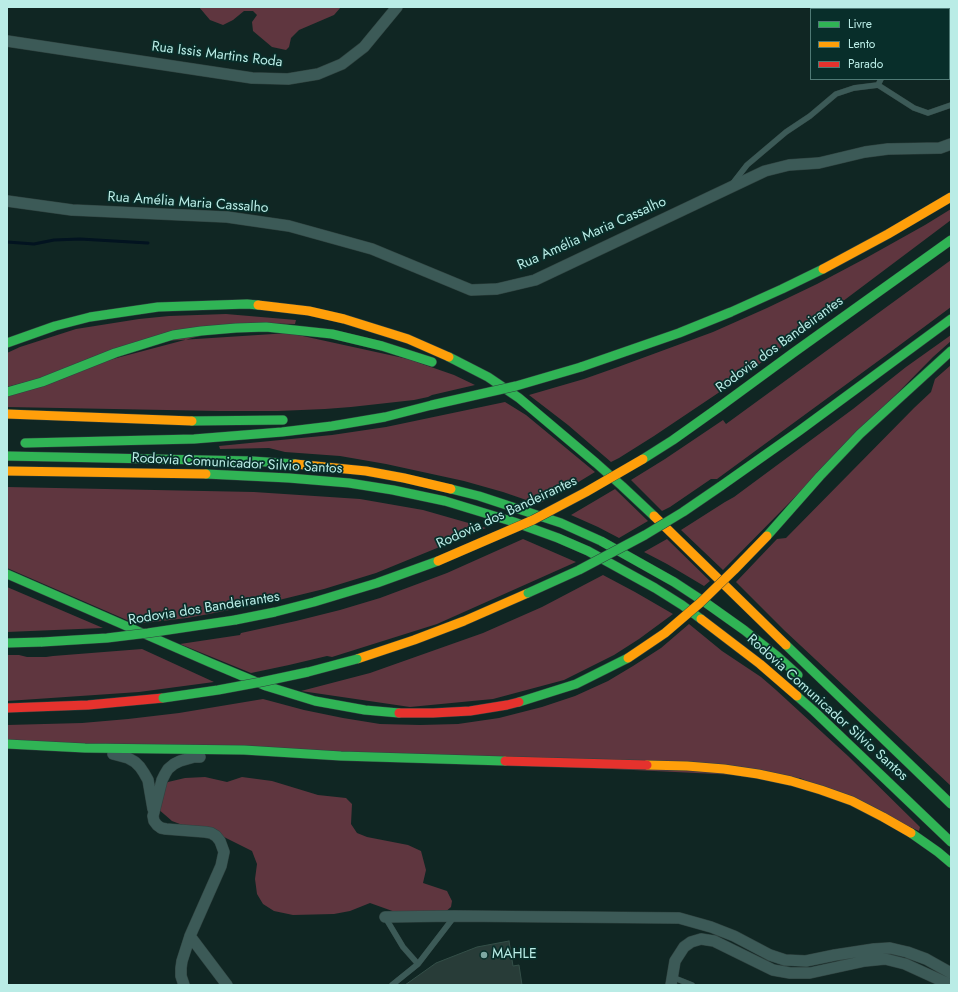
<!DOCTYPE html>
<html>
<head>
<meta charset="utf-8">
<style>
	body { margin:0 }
	#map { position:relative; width:958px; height:992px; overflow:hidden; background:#102623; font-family:Jost,sans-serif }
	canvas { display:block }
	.frame { position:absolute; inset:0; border:8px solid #baece6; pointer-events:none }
	.legend { position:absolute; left:810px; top:8px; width:140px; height:72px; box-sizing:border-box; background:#082e2a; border:1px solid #4f7a75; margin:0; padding:5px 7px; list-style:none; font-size:12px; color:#baece6 }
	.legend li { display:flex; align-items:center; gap:8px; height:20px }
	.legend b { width:20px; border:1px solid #4f7a75 }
</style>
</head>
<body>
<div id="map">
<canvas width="958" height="992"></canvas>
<div class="frame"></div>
<ul class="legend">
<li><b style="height:5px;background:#30b455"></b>Livre</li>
<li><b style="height:5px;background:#ff9f0a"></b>Lento</li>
<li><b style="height:5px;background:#e5322d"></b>Parado</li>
</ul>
</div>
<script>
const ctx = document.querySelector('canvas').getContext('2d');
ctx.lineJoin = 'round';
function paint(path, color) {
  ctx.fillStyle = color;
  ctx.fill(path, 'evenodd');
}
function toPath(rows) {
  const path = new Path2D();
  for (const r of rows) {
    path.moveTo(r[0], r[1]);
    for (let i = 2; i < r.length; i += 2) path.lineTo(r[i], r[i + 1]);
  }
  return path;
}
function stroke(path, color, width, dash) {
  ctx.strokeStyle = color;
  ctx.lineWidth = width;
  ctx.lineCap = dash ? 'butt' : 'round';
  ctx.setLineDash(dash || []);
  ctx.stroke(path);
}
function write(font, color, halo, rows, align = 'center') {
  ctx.font = font + ' Jost,sans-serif';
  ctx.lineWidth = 3.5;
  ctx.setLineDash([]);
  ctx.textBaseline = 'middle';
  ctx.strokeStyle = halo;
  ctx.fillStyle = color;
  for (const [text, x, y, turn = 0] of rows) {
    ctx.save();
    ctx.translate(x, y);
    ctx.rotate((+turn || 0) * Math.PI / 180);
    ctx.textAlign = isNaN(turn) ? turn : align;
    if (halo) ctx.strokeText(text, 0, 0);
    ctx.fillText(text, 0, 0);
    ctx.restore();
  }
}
const green = toPath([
	[199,7,341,7,334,15,299,30,291,38,289,47,286,50,272,47,253,31,252,22,257,15,253,11,244,11,233,20,223,25,210,20],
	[951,209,951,220,742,377,654,436,619,458,611,462,568,425,529,395,584,379,618,367,713,332,767,308,817,284,866,258,925,225],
	[951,260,951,307,885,356,717,479,711,479,670,507,662,511,631,480,665,459,723,420,726,424],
	[226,314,296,320,295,324,249,323,7,387,7,353,20,347,76,329,139,319,169,316],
	[289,333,408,359,454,375,475,385,432,395,428,397,414,400,351,407,325,409,278,411,219,411,7,407,7,395,165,341],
	[951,335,951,341,933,357,723,570,681,530,725,502,734,497,853,409,906,367],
	[951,365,951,786,785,631,736,582,777,539,786,538,914,408,931,392,935,379],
	[505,402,526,415,595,472,567,489,538,504,503,492,464,481,386,464,340,456,285,452,269,448,220,449,219,446,332,435,386,427],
	[7,487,254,492,360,499,423,510,486,528,376,573,324,589,279,600,209,614,187,618,136,624,7,568],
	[615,489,648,521,619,538,598,527,571,515],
	[523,539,576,562,437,624,332,657,327,656,289,665,251,673,180,644,240,635,241,633,296,621,340,610,380,598,447,573],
	[667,539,710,581,704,586,667,564,644,552],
	[603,575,635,592,673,614,639,639,614,655,564,680,493,699,410,707,301,691,370,673,483,633,542,607],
	[7,587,103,628,7,632],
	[689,624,722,651,761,677,776,690,848,756,920,827,919,831,800,778,7,740,7,725,82,723,128,719,179,713,263,699,304,710,343,718,380,724,420,725,458,724,499,718,542,707,575,696,608,681,633,666,661,648],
	[142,649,214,682,139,692,7,701,7,655,19,655,27,657,46,657,53,656],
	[205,777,227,782,242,777,272,781,318,795,346,798,352,804,351,824,357,833,367,837,408,845,421,851,426,870,423,883,447,891,452,901,451,907,444,913,398,913,370,903,350,911,334,914,293,915,274,911,263,904,257,894,255,879,257,864,252,851,210,830,185,826,172,821,157,808,156,789,168,782,185,778]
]);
const stream = toPath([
	[7,242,34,244,54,240,80,239,148,243]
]);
const building = toPath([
	[509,941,513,966,519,965,522,985,405,985,436,963,477,947,509,941]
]);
const lane = toPath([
	[920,9,921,7],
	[878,85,881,79],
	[733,183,747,165,786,132,810,116,836,94,854,88,878,85,914,108,928,113,951,105],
	[385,917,403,947,418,964],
	[672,977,692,985],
	[392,985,418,964,454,917]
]);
const street = toPath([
	[7,41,252,78,288,79,318,74,342,64,364,47,397,7],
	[7,201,72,210,227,217,289,226,372,249,471,290,497,289,535,280,765,171,789,165,819,163,865,152,888,149,940,148,951,144],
	[113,754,128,758,135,762,140,767,144,773,148,780,153,809],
	[385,917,454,916,679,918,711,927,734,936,770,955,785,960,806,961,835,955,874,949,890,948,907,952,926,959,951,973],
	[190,936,227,985],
	[184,985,181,976,181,968,182,961,190,936,221,866,224,852,220,841,216,836,211,833,205,832,166,829,161,828,157,825,154,821,153,816,162,780,165,774,168,769,174,764,180,761,194,757,200,757],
	[671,985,675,961,684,947,691,942,701,939,714,941,773,970,790,973,810,973,865,961,885,959,905,964,951,985]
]);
const fast = toPath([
	[7,343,55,326,90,317,158,307,247,304,258,305],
	[449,357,488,377,519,398,596,463,622,486,654,516],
	[581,367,679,333,731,312,782,289,823,269],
	[7,392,42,382,115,353,173,335,201,331,236,328,266,327,332,334,382,346,432,362],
	[718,408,793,353,951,240],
	[192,421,283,420],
	[25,443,194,439,282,432,332,426,385,417,432,405],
	[7,456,252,461,295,464],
	[206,474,289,478,349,483,393,490,445,501,514,522,558,538,588,551,655,588,682,605,701,619],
	[721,486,799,431,951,319],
	[451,489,479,496,561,523,601,541,674,582,706,603,744,630,777,656,798,675],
	[767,536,820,476,860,434,951,351],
	[7,574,211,663,266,686,315,701,365,710,399,713],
	[235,620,275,612,314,602,377,583,438,561],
	[7,643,42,642],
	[786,645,951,804],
	[797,696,814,711,951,842],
	[519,702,576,684,628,658],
	[7,744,85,748,244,750,341,756,505,761],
	[911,833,938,852,951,863]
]);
const slow = toPath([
	[823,269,888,234,951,197],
	[258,305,309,311,344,319,408,339,449,357],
	[7,414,192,421],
	[295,464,366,471,404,478,451,489],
	[7,471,206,474],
	[654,516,786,645],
	[701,619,760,664,797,696],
	[357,659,414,640,464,621,528,593],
	[647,765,687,766,724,769,758,774,791,781,821,790,852,801,883,817,911,833]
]);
const jam = toPath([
	[7,708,88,705,163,698],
	[399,713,433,713,470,711,507,705,519,702],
	[505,761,647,765]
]);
const fastBridge = toPath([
	[432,405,516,386,581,367],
	[643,459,673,440,718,408],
	[528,593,579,570,645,535,683,512,721,486],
	[42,642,107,638,148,633,235,620],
	[163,698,218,690,261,682,308,672,357,659]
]);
const slowBridge = toPath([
	[438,561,533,520,586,492,643,459],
	[628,658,665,633,700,603,734,570,767,536]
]);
const markers = [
	[484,955,4,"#7ea7a2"]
];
const streetNames = [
	["Rua Issis Martins Roda",217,55,7],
	["Rua Amélia Maria Cassalho",188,203,4],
	["Rua Amélia Maria Cassalho",592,234,-24],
	["Rodovia dos Bandeirantes",780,345,-36],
	["Rodovia Comunicador Silvio Santos",237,464,3],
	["Rodovia dos Bandeirantes",507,513,-25],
	["Rodovia dos Bandeirantes",204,609,-9],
	["Rodovia Comunicador Silvio Santos",827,708,42]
];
const poiNames = [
	["MAHLE",492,955]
];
paint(green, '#5f363f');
stroke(stream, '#021320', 3);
paint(building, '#283c38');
stroke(building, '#344f48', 1);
stroke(lane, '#304340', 6);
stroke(street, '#304340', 12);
stroke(fast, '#304340', 10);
stroke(slow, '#304340', 10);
stroke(jam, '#304340', 10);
stroke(lane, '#3c5a57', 5.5);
stroke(street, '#3c5a57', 11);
stroke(fast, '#30b455', 9);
stroke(slow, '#ff9f0a', 9);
stroke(jam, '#e5322d', 9);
stroke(fastBridge, '#304340', 10, []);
stroke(slowBridge, '#304340', 10, []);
stroke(fastBridge, '#30b455', 9);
stroke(slowBridge, '#ff9f0a', 9);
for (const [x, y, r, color] of markers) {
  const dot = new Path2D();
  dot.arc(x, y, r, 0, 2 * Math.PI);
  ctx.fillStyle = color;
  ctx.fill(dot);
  stroke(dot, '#082e2a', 1.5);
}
write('14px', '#baece6', '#082e2a', streetNames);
write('14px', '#baece6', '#082e2a', poiNames, 'left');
</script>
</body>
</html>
